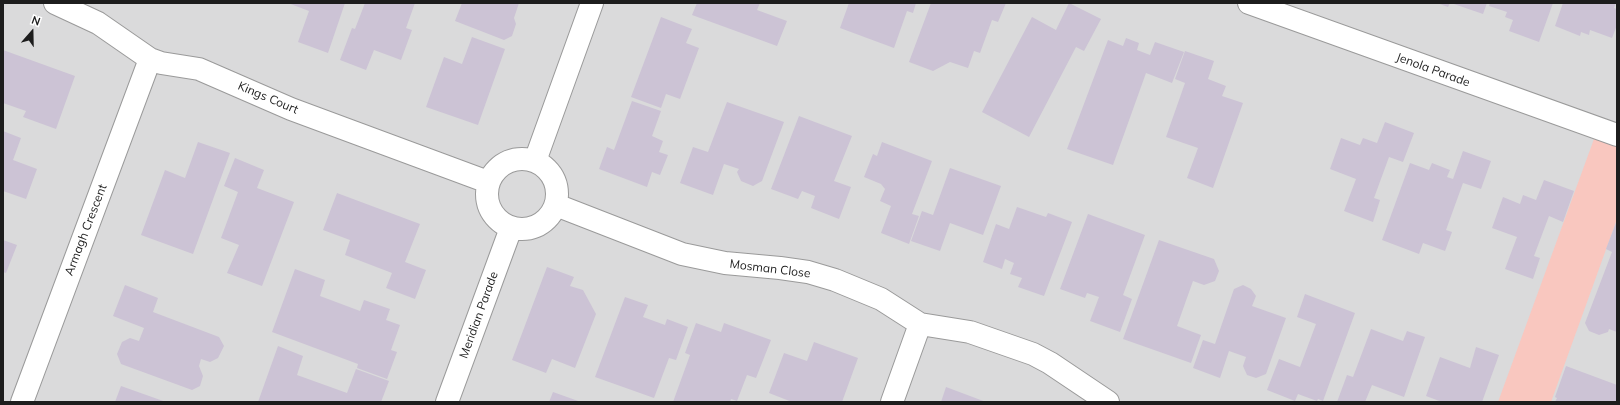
<!DOCTYPE html>
<html>
<head>
<meta charset="utf-8">
<style>
	body { margin:0 }
	#map { position:relative; width:1620px; height:405px; overflow:hidden; background:#ebe3ee; font-family:Mulish,sans-serif }
	canvas { display:block }
	.frame { position:absolute; inset:0; border:4px solid #1d1d1d; pointer-events:none }
	.north { position:absolute; left:12px; top:12px; width:40px; height:40px; -webkit-text-stroke:3px #fff; paint-order:stroke; rotate:20deg; font-size:11px; font-weight:700; line-height:16px; text-align:center; color:#1d1d1d }
	.north::after { content:''; display:block; margin:auto; width:14px; height:18px; background:#1d1d1d; clip-path:polygon(50% 0,100% 100%,50% 72%,0 100%) }
</style>
</head>
<body>
<div id="map">
<canvas width="1620" height="405"></canvas>
<div class="frame"></div>
<div class="north">N</div>
</div>
<script>
const ctx = document.querySelector('canvas').getContext('2d');
ctx.lineJoin = 'round';
function paint(path, color) {
  ctx.fillStyle = color;
  ctx.fill(path, 'evenodd');
}
function toPath(rows) {
  const path = new Path2D();
  for (const r of rows) {
    if (r.length === 3) {
      path.moveTo(r[0] + r[2], r[1]);
      path.arc(r[0], r[1], r[2], 0, 2 * Math.PI);
      continue;
    }
    path.moveTo(r[0], r[1]);
    for (let i = 2; i < r.length; i += 2) path.lineTo(r[i], r[i + 1]);
  }
  return path;
}
function stroke(path, color, width, dash) {
  ctx.strokeStyle = color;
  ctx.lineWidth = width;
  ctx.lineCap = dash ? 'butt' : 'round';
  ctx.setLineDash(dash || []);
  ctx.stroke(path);
}
function write(font, color, halo, rows, align = 'center') {
  ctx.font = font + ' Mulish,sans-serif';
  ctx.lineWidth = 3;
  ctx.setLineDash([]);
  ctx.textBaseline = 'middle';
  ctx.strokeStyle = halo;
  ctx.fillStyle = color;
  for (const [text, x, y, turn = 0] of rows) {
    ctx.save();
    ctx.translate(x, y);
    ctx.rotate((+turn || 0) * Math.PI / 180);
    ctx.textAlign = isNaN(turn) ? turn : align;
    if (halo) ctx.strokeText(text, 0, 0);
    ctx.fillText(text, 0, 0);
    ctx.restore();
  }
}
const residential = toPath([
	[3,3,1617,3,1617,402,3,402]
]);
const park = toPath([
	[1598,128,1617,135,1617,219,1551,402,1498,402]
]);
const building = toPath([
	[288,3,345,3,328,53,298,42,309,11],
	[365,3,415,3,406,28,412,30,401,60,374,50,366,70,340,60,352,28,355,29],
	[462,3,519,3,514,18,516,24,512,36,504,40,455,21],
	[697,3,760,3,757,10,787,21,777,46,692,15],
	[849,3,916,3,913,13,907,11,894,48,840,28],
	[931,3,1006,3,998,22,992,20,980,53,974,51,968,68,950,62,933,71,909,62],
	[1069,3,1101,19,1084,51,1076,47,1029,137,982,112,1032,17,1056,30],
	[1437,3,1450,3,1448,7],
	[1451,3,1487,3,1483,14],
	[1490,3,1553,3,1539,42,1509,31,1513,20,1505,17,1507,12,1489,6],
	[1563,3,1616,3,1614,8,1617,9,1617,25,1612,38,1590,30,1589,35,1581,32,1580,36,1555,26],
	[661,17,692,29,686,43,699,48,680,99,666,94,661,108,631,97],
	[472,37,505,49,478,125,426,107,444,57,462,64],
	[1126,38,1139,43,1137,50,1150,55,1155,42,1184,52,1172,83,1146,73,1113,165,1067,149,1108,40,1123,46],
	[3,50,75,76,56,129,23,117,26,111,3,103],
	[1185,51,1214,61,1208,79,1226,86,1222,96,1243,103,1213,188,1187,178,1198,148,1166,137,1185,83,1175,79],
	[632,101,661,111,652,136,663,141,659,152,668,155,660,175,652,172,647,187,599,169,607,147,614,150],
	[727,102,784,122,762,181,753,186,741,181,737,172,739,169,724,164,713,195,680,183,693,147,708,152],
	[799,116,852,136,834,181,851,187,839,219,811,208,815,196,802,191,798,199,771,189],
	[1385,122,1414,133,1403,162,1389,157,1374,198,1380,200,1373,222,1344,211,1356,179,1330,169,1341,138,1360,145,1363,138,1377,143],
	[3,131,21,138,13,160,37,169,26,199,3,191],
	[198,142,230,153,193,254,141,235,165,170,185,178],
	[882,142,932,161,912,214,919,216,909,244,881,233,891,206,880,201,885,189,881,184,864,177,873,154,877,156],
	[1463,151,1491,161,1481,189,1463,183,1446,230,1452,232,1445,251,1423,243,1419,254,1382,240,1410,163,1429,170,1432,163,1450,170,1447,177,1453,179],
	[235,158,264,170,257,188,294,202,262,286,227,273,239,245,221,238,238,192,224,186],
	[950,168,1001,186,983,235,950,223,940,251,911,241,922,211,933,215],
	[1544,180,1574,191,1563,222,1549,216,1534,256,1540,258,1533,279,1505,269,1517,237,1492,228,1503,197,1520,204,1523,195,1536,200],
	[337,193,420,224,405,262,426,270,415,299,386,288,392,273,345,255,350,240,323,230],
	[1017,207,1046,217,1048,213,1072,222,1044,296,1018,287,1022,278,1010,274,1014,263,1005,259,1002,269,983,262,996,224,1009,229],
	[1088,214,1145,235,1123,295,1132,299,1120,332,1090,321,1099,297,1087,293,1085,298,1060,289],
	[1617,220,1617,332,1609,329,1608,332,1599,335,1589,331,1585,323,1612,252,1606,249],
	[3,240,17,245,6,273,3,272],
	[1159,240,1214,259,1219,271,1215,281,1204,285,1193,281,1177,326,1201,335,1191,363,1123,339],
	[547,267,574,277,570,286,583,290,596,314,575,368,552,359,546,373,512,360],
	[295,269,325,280,320,296,360,311,364,300,390,309,386,320,400,325,391,350,397,352,387,379,357,368,358,364,272,332],
	[125,285,158,298,153,312,219,337,224,346,218,358,210,362,201,359,199,366,203,376,200,386,192,390,121,364,117,354,122,342,130,338,139,341,144,328,113,316],
	[1243,285,1251,289,1256,296,1252,306,1286,318,1266,374,1256,378,1247,375,1243,366,1246,357,1229,351,1220,378,1193,368,1203,340,1215,344,1234,289],
	[1305,294,1355,313,1323,401,1318,399,1317,401,1298,394,1295,401,1267,390,1279,359,1300,367,1316,324,1297,317],
	[625,297,648,305,643,317,665,325,667,319,688,327,676,360,669,358,654,398,595,377],
	[696,323,721,332,724,323,771,340,756,378,747,375,737,401,731,399,730,402,673,402,690,355,685,353],
	[1371,329,1403,341,1407,331,1425,337,1404,397,1372,385,1365,402,1337,402,1347,375,1353,377],
	[814,342,858,358,842,402,792,402,769,393,784,353,807,361],
	[278,346,303,356,297,375,347,393,356,369,389,381,381,402,258,402],
	[1476,347,1499,355,1482,402,1442,402,1426,396,1440,357,1470,368],
	[1566,366,1617,385,1617,402,1555,402,1557,398,1555,397],
	[121,386,166,402,115,402],
	[946,387,986,402,941,402],
	[553,392,581,402,549,402]
]);
const minor = toPath([
	[55,3,98,23,150,59,161,63,199,69,291,109,488,182],
	[1249,3,1617,135],
	[522,194,35],
	[535,161,592,3],
	[556,205,682,254,725,263,780,268,808,272,835,280,881,299,920,324,970,332,1033,354,1050,363,1108,402],
	[22,402,150,59],
	[447,402,511,228],
	[892,402,920,324]
]);
const streetNames = [
	["Jenola Parade",1433,70,20],
	["Kings Court",268,98,23],
	["Armagh Crescent",86,230,-69],
	["Mosman Close",770,269,7],
	["Meridian Parade",479,315,-70]
];
paint(residential, '#dadadb');
paint(park, '#f9c7bf');
paint(building, '#ccc3d5');
stroke(minor, '#9a9a9a', 24);
stroke(minor, '#fff', 22);
write('12px', '#1d1d1d', '#fff', streetNames);
</script>
</body>
</html>
